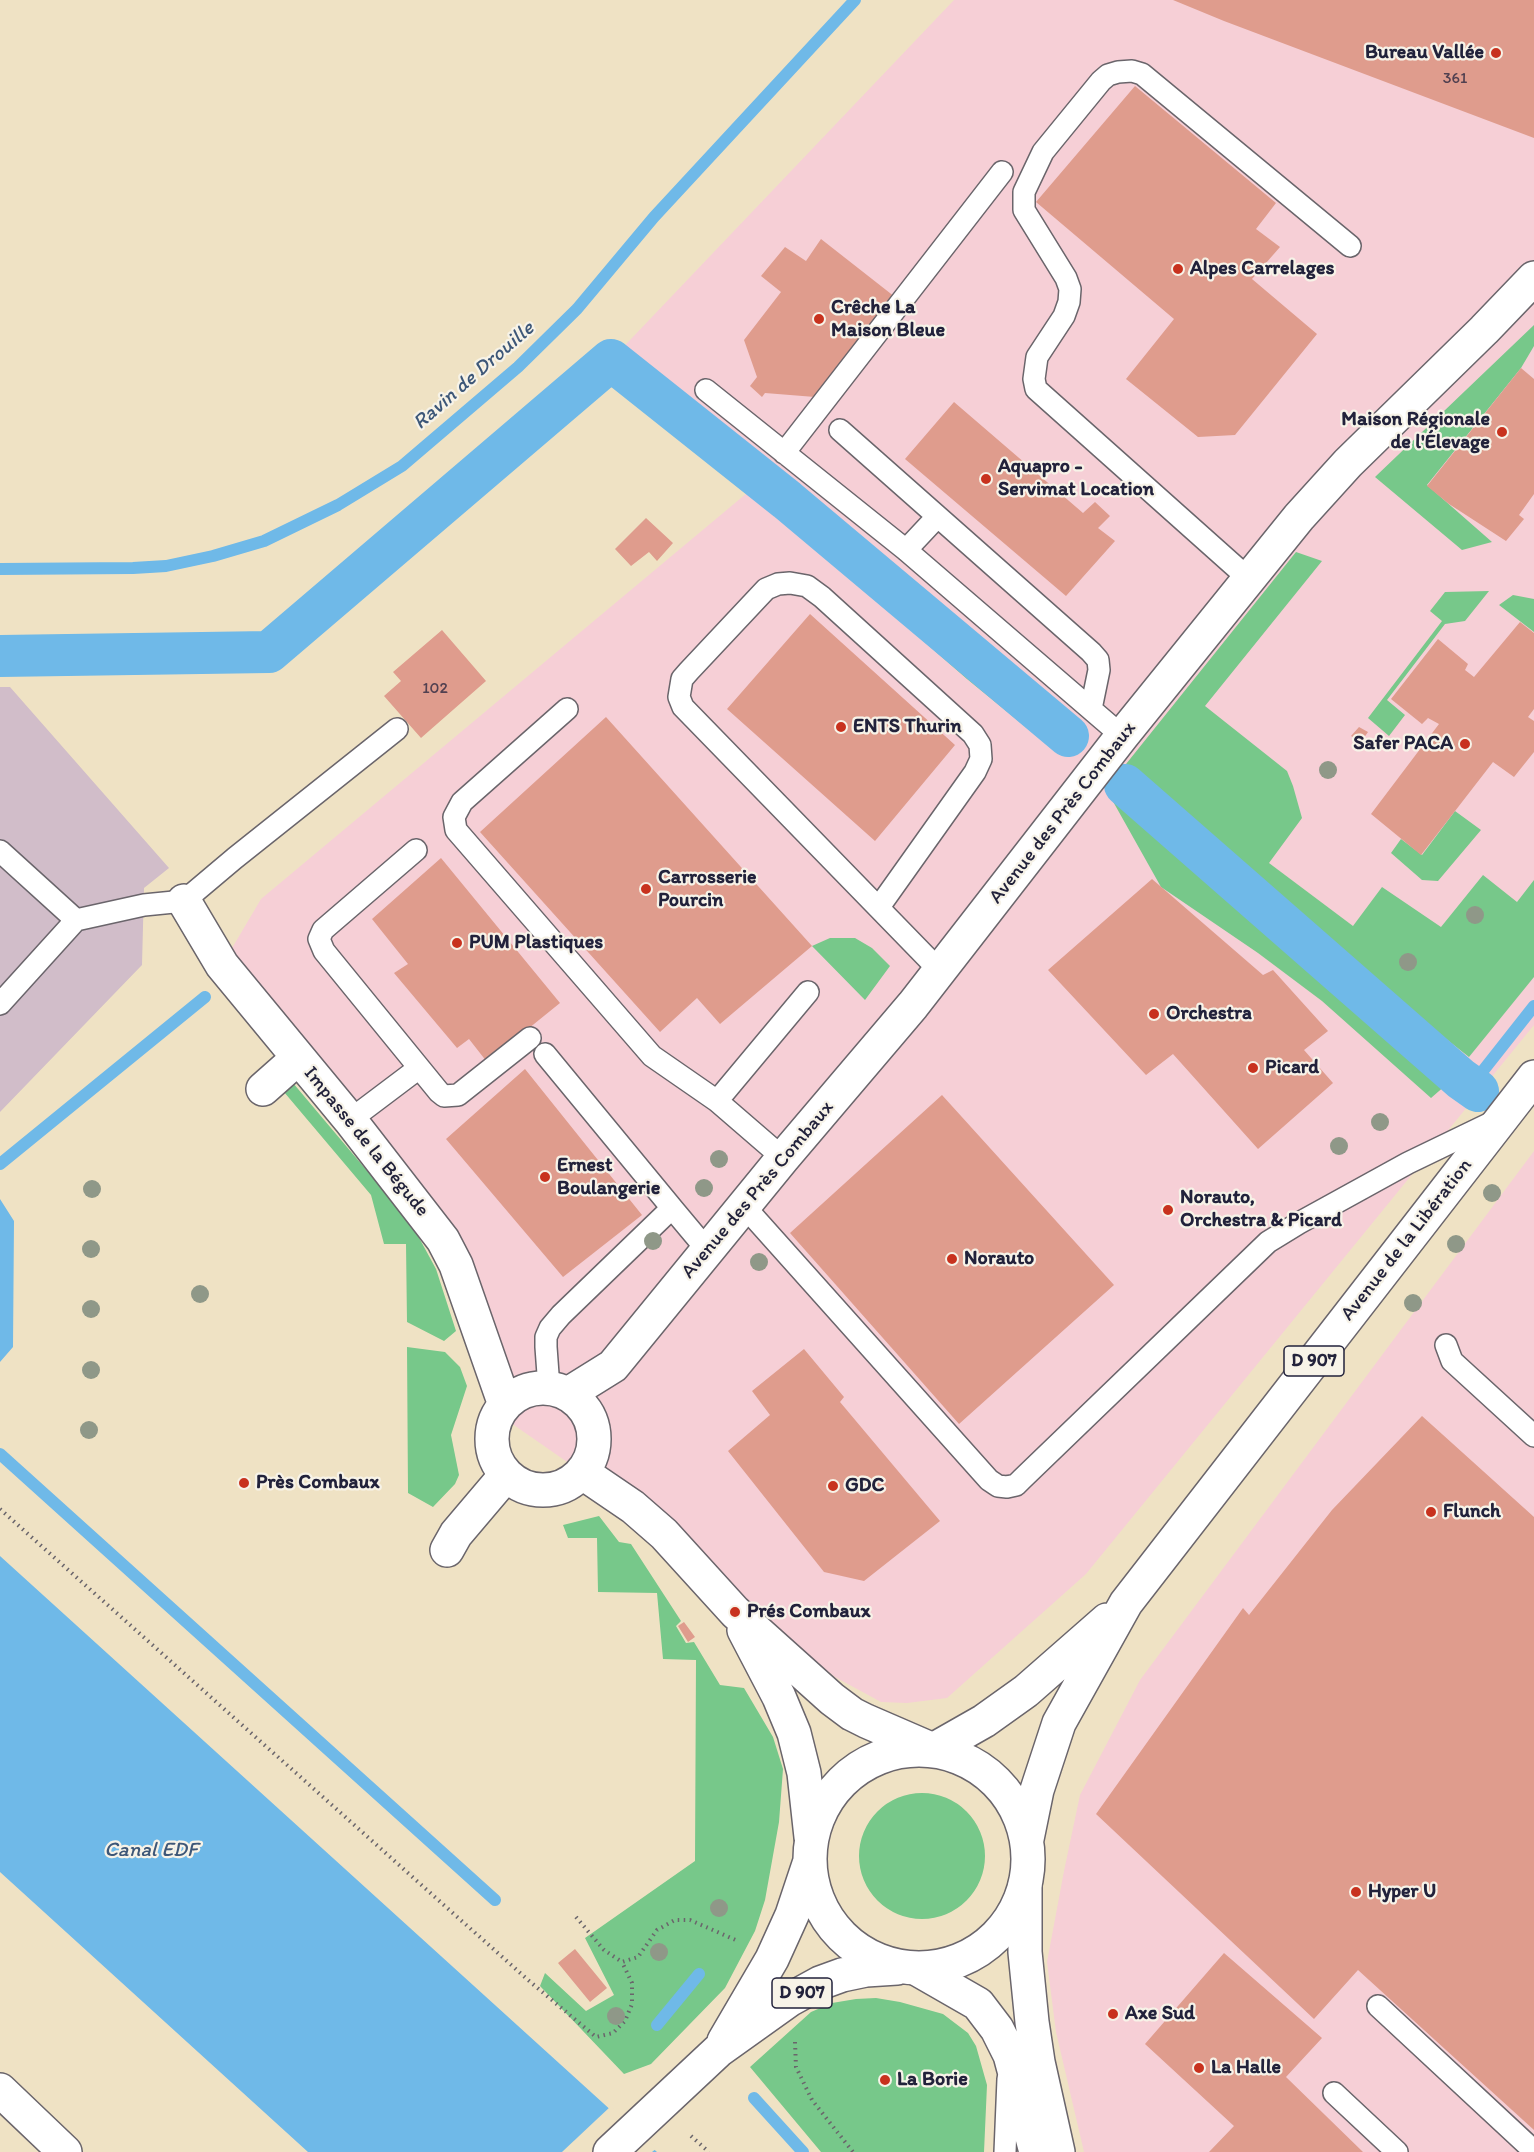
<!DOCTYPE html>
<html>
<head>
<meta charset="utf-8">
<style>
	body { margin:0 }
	canvas { display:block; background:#efe2c4 }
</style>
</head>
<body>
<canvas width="1534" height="2152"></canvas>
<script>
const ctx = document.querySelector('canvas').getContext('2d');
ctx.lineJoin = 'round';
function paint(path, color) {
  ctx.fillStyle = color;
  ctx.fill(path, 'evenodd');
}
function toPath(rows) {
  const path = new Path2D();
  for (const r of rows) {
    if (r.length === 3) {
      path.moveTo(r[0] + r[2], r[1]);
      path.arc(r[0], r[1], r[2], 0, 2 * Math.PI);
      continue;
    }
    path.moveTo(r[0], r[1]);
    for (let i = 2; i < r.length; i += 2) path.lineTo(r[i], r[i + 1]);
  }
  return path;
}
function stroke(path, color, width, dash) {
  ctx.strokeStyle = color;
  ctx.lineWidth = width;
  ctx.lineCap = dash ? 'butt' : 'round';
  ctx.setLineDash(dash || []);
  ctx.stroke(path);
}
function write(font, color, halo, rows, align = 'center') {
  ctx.font = font + ' Itim,sans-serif';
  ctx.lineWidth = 4.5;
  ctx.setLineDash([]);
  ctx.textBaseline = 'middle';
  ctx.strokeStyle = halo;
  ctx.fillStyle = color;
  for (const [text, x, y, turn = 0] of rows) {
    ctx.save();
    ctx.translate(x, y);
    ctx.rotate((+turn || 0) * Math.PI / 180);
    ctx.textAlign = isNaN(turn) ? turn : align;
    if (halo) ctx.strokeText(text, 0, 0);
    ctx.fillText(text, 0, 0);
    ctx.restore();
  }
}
const built = toPath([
	[954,0,1534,0,1534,1025,1086,1574,947,1698,907,1703,881,1702,835,1677,583,1473,498,1414,443,1240,222,965,261,899,753,488,611,360],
	[1534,1151,1534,2152,1084,2152,1056,2032,1047,1962,1064,1871,1080,1795,1140,1680]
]);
const industrial = toPath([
	[0,687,10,687,169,868,144,888,142,965,0,1112]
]);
const green = toPath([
	[1534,325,1534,346,1521,368,1427,485,1492,542,1462,550,1375,477],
	[805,494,1081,731,1060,755,967,679,782,518],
	[1296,552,1322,561,1205,706,1287,771,1293,786,1302,818,1269,863,1353,926,1382,887,1441,927,1483,875,1517,902,1534,880,1534,977,1469,1057,1293,918,1285,926,1454,1078,1431,1098,1322,1001,1258,953,1161,887,1106,789],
	[1489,591,1465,621,1445,624,1387,700,1405,715,1389,736,1368,718,1442,621,1430,611,1445,592],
	[1513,595,1534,599,1534,632,1499,605],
	[1455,811,1481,830,1438,881,1422,880,1391,853,1401,839,1422,855],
	[830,938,855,938,872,948,890,966,865,1000,812,946],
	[293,1083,411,1223,436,1269,456,1331,444,1341,407,1322,406,1244,384,1244,371,1195,284,1092],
	[407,1347,445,1352,460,1367,467,1386,451,1435,459,1475,455,1484,433,1507,408,1493],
	[599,1516,619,1542,631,1544,681,1621,676,1626,686,1643,694,1642,720,1685,744,1688,773,1737,783,1769,779,1822,765,1900,755,1931,725,1988,651,2064,624,2074,540,1986,545,1973,586,2011,614,1995,585,1938,695,1861,696,1660,663,1659,657,1593,598,1592,597,1538,568,1538,563,1525],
	[922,1856,63],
	[876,1998,900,2002,943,2014,968,2033,976,2046,987,2085,984,2152,821,2152,750,2067,811,2012,832,2003,856,1999]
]);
const water = toPath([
	[0,1199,14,1221,13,1347,0,1362],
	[0,1556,657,2152,308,2152,0,1872]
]);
const pier = toPath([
	[611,2106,657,2148,652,2152,562,2152]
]);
const stream = toPath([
	[0,569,133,568,166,566,213,556,264,541,338,505,402,466,518,367,577,309,654,217,855,0],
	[1466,1083,1482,1072,1534,1006],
	[0,1164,205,997],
	[0,1454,495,1900],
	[657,2025,699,1974],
	[754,2098,803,2152]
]);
const canal = toPath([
	[0,656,269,652,611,360,787,500,1068,736],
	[1125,785,1461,1079,1478,1091]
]);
const building = toPath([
	[1173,0,1534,0,1534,138,1224,21],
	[1135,86,1276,203,1256,229,1280,247,1252,279,1317,334,1235,435,1198,437,1126,379,1174,319,1036,202],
	[821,239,895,297,815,397,765,393,762,397,750,386,757,377,744,340,781,292,761,276,785,247,806,261],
	[1521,368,1534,379,1534,494,1519,515,1524,519,1506,541,1449,504,1427,486],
	[954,402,1083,513,1095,502,1110,516,1098,528,1115,541,1066,596,905,459],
	[646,518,673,543,657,561,649,552,631,566,615,549],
	[810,614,955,745,875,841,727,709],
	[1520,622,1534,633,1534,709,1528,717,1534,721,1534,752,1514,777,1493,762,1421,855,1371,814,1439,724,1428,718,1422,724,1391,699,1438,639,1468,664,1465,670,1474,677],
	[442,630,486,681,421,738,384,696,401,681,393,672],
	[606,717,812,946,720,1024,697,998,660,1032,480,832],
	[1359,727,1368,732,1361,742,1351,736],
	[441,858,560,1003,487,1062,469,1039,457,1048,394,973,408,964,372,919],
	[1152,879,1263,975,1273,970,1328,1031,1304,1050,1333,1083,1258,1149,1173,1054,1146,1075,1048,970],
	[525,1069,642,1215,563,1277,446,1139],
	[942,1095,1114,1285,959,1424,790,1233],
	[804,1349,844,1397,840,1402,940,1521,864,1581,824,1572,728,1451,770,1415,752,1391],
	[1422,1416,1534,1517,1534,2130,1358,1970,1314,2019,1096,1814,1243,1608,1249,1615,1332,1510],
	[684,1622,695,1637,688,1642,678,1626],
	[575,1949,607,1988,590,2002,558,1963],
	[1224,1953,1322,2038,1286,2077,1363,2152,1209,2152,1234,2126,1145,2044]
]);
const path = toPath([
	[0,1509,528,1980,596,2037,613,2033,625,2021,632,2004,632,1983,622,1962],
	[576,1917,604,1950,622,1962,638,1957,657,1930,675,1920,690,1920,738,1941],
	[795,2042,796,2067,812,2100,853,2152],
	[691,2136,709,2152]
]);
const lane = toPath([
	[706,390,906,550,1122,736],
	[840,430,1091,652,1098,660,1099,670,1091,709],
	[784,453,1002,172],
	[906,550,937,517],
	[1249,579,1036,389,1034,379,1037,357,1064,316,1069,302,1070,289,1066,278,1024,210,1024,192,1043,152,1101,81,1108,75,1118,72,1132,71,1142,74,1350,246],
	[567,709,462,802,454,817,456,830,652,1056,717,1101,783,1158],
	[416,850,323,930,319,939,324,951,439,1092,444,1096,458,1095,530,1038],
	[0,851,76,920,144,905,184,901,235,858,397,729],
	[879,907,975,772,981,759,980,745,973,734,822,597,807,586,790,583,778,584,766,589,689,671,682,679,679,697,683,707,940,971],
	[0,1004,76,920],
	[545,1054,672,1208],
	[717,1101,808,992],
	[350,1120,419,1068],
	[744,1206,989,1480,998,1486,1007,1487,1016,1485,1022,1479,1268,1242,1299,1223,1408,1163,1495,1121],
	[1446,1345,1452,1361,1534,1436],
	[549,1388,546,1347,546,1337,550,1328,561,1315,672,1208,708,1251],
	[1378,2006,1534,2151],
	[1334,2093,1397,2152],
	[1005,2152,1008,2079]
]);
const street = toPath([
	[184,901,222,965,350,1120,443,1240,456,1265,505,1405],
	[263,1089,298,1058],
	[543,1439,51],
	[568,1394,613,1366,783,1158,913,1005,1122,736,1299,517,1348,463,1484,330,1534,278],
	[583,1473,633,1507,664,1534,735,1612,832,1699,852,1714,866,1721,933,1750],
	[447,1550,456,1534,506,1475],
	[744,1630,779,1697,794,1733,804,1773,811,1837]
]);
const secondary = toPath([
	[1025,1886,1025,1952,1032,2022,1038,2062,1058,2152],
	[917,1969,978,2004,997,2029,1010,2055,1036,2152],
	[0,2090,65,2152]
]);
const primary = toPath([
	[933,1750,984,1721,1026,1691,1107,1620],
	[919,1859,109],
	[1027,1839,1037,1790,1059,1723,1126,1603,1534,1077],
	[724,2041,772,1959,792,1915,809,1864],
	[610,2152,719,2050,789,2000,820,1983,842,1975,866,1970,897,1968]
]);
const trees = [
	[1328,770],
	[1475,915],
	[1408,962],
	[1380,1122],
	[1339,1146],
	[719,1159],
	[704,1188],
	[92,1189],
	[1492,1193],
	[653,1241],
	[1456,1244],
	[91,1249],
	[759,1262],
	[200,1294],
	[1413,1303],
	[91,1309],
	[91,1370],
	[89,1430],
	[719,1908],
	[659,1952],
	[616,2016]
];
const markers = [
	[1496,53,6,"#c8321e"],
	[1178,269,6,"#c8321e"],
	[819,319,6,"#c8321e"],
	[1502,432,6,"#c8321e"],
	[986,479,6,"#c8321e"],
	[841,727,6,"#c8321e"],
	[1465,744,6,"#c8321e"],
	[646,889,6,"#c8321e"],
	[457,943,6,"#c8321e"],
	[1154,1014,6,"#c8321e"],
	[1253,1068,6,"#c8321e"],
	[545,1177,6,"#c8321e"],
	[1168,1210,6,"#c8321e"],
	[952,1259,6,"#c8321e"],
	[244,1483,6,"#c8321e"],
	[833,1486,6,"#c8321e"],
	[1431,1512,6,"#c8321e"],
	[735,1612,6,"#c8321e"],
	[1356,1892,6,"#c8321e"],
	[1113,2014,6,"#c8321e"],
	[1199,2068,6,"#c8321e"],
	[885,2080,6,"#c8321e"]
];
const numberNames = [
	["361",1455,79],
	["102",435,689]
];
const shields = [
	[1314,1361,60],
	[802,1993,60]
];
const shieldNames = [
	["D 907",1314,1361],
	["D 907",802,1993]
];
const poiNames = [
	["Bureau Vallée",1484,53,"right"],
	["Alpes Carrelages",1190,269],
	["Crêche La",831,308],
	["Maison Bleue",831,331],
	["Maison Régionale",1490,420,"right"],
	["de l'Élevage",1490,443,"right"],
	["Aquapro -",998,467],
	["Servimat Location",998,490],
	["ENTS Thurin",853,727],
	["Safer PACA",1453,744,"right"],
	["Carrosserie",658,878],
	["Pourcin",658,901],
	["PUM Plastiques",469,943],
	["Orchestra",1166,1014],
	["Picard",1265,1068],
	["Ernest",557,1166],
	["Boulangerie",557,1189],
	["Norauto,",1180,1198],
	["Orchestra & Picard",1180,1221],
	["Norauto",964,1259],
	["Près Combaux",256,1483],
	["GDC",845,1486],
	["Flunch",1443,1512],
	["Prés Combaux",747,1612],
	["Hyper U",1368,1892],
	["Axe Sud",1125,2014],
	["La Halle",1211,2068],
	["La Borie",897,2080]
];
const streetNames = [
	["Avenue des Près Combaux",1063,813,-52],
	["Impasse de la Bégude",366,1142,51],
	["Avenue des Près Combaux",758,1190,-50],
	["Avenue de la Libération",1407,1240,-52]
];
const waterNames = [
	["Ravin de Drouille",474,376,-41],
	["Canal EDF",151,1851]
];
paint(built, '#f6cfd6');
paint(industrial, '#d1bdc9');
paint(green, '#77c88a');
paint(water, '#6fb9e8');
paint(pier, '#efe2c4');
stroke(stream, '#6fb9e8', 12);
stroke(canal, '#6fb9e8', 42);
paint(building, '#df9c8d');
stroke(lane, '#6a656b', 24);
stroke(street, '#6a656b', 36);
stroke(secondary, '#6a656b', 36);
stroke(primary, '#6a656b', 36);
stroke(path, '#6a656b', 4, [1.5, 4.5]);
stroke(lane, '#fff', 21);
stroke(street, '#fff', 33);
stroke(secondary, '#fff', 33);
stroke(primary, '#fff', 33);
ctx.fillStyle = '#8f9888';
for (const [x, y] of trees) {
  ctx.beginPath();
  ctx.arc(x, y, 9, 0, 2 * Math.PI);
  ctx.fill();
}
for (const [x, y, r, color] of markers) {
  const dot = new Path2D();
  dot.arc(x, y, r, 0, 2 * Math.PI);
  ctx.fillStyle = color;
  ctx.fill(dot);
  stroke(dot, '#f7f3e8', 2);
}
write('16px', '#514050', null, numberNames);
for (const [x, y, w] of shields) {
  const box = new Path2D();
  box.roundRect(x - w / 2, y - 15, w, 30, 4.5);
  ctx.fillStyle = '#f7f3e8';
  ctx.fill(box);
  stroke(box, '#22223b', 1.5);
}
write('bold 18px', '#22223b', null, shieldNames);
write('bold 20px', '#22223b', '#f7f3e8', poiNames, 'left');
write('20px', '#22223b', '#f7f3e8', streetNames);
write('italic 21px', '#3d5778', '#f7f3e8', waterNames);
</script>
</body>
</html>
